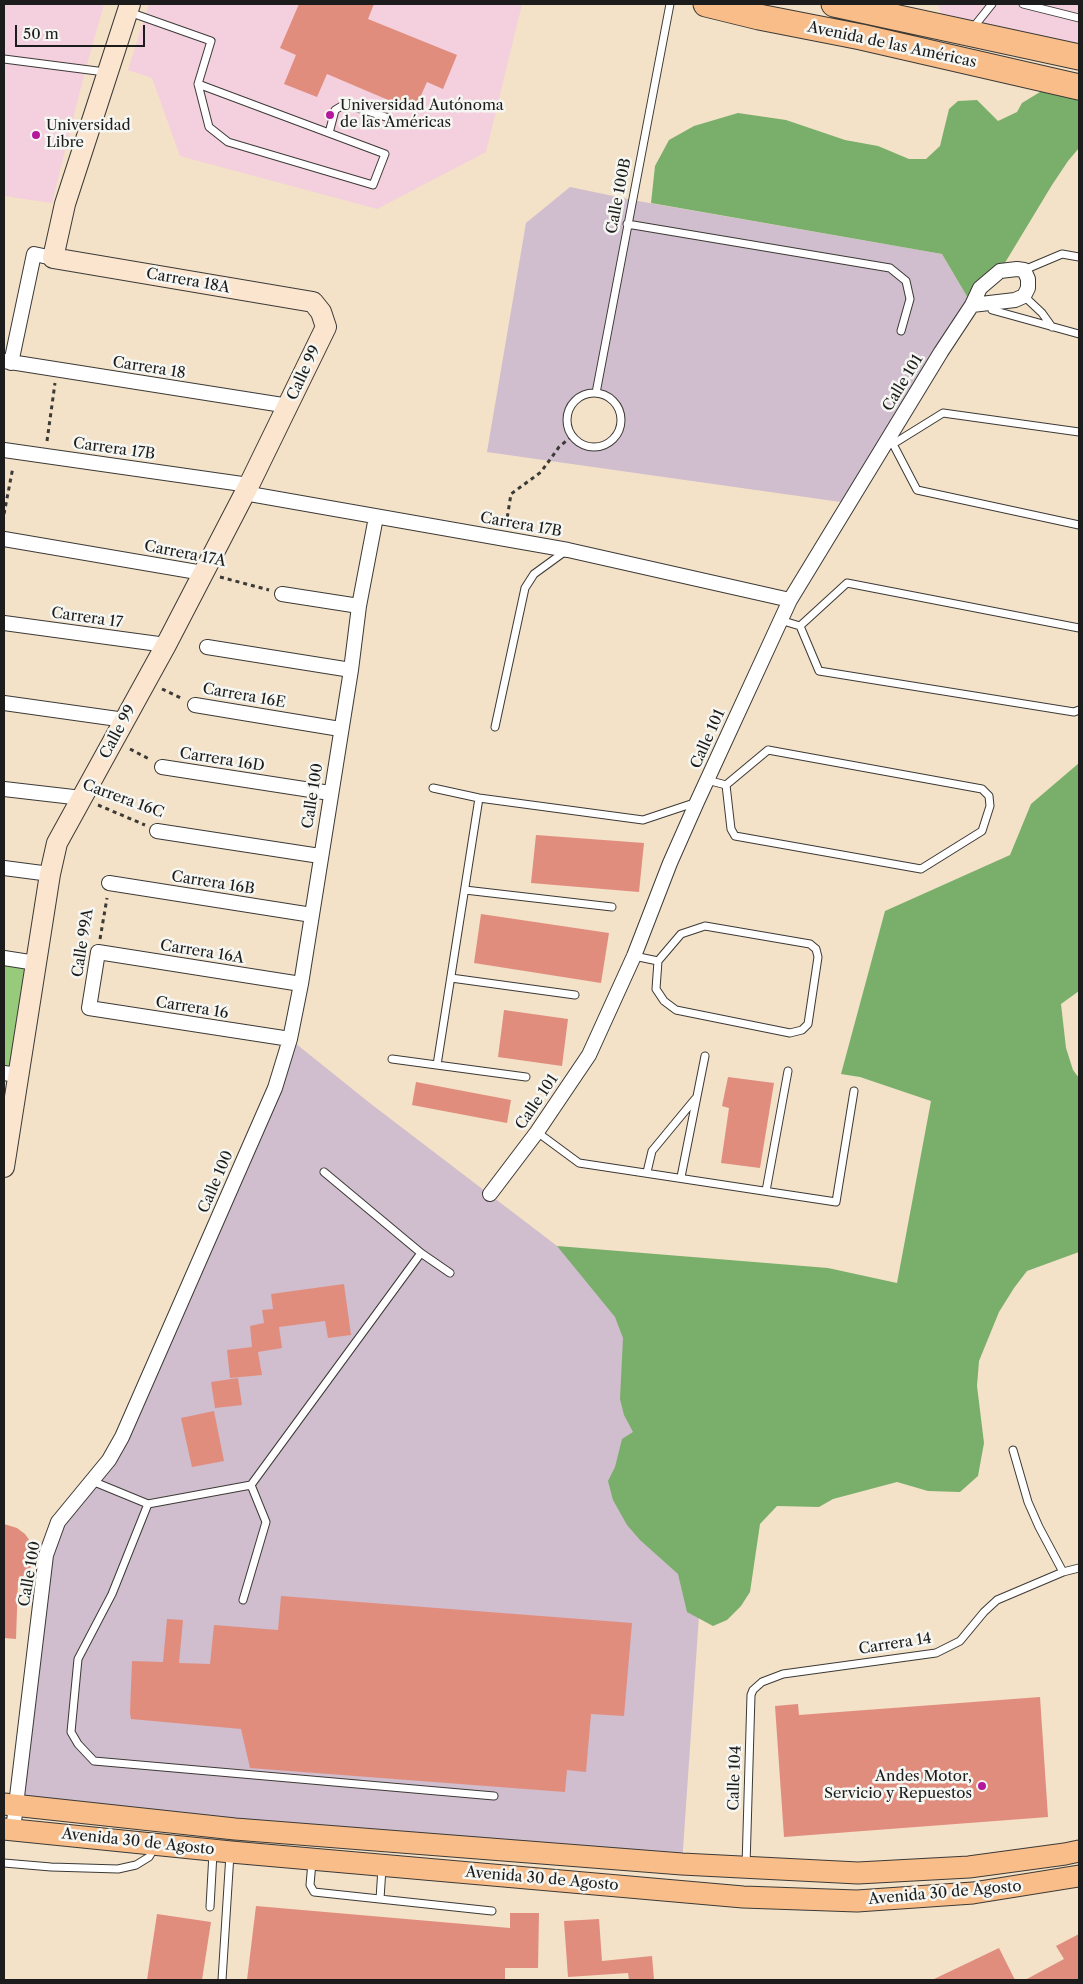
<!DOCTYPE html>
<html>
<head>
<meta charset="utf-8">
<style>
	body { margin:0 }
	#map { position:relative; width:1083px; height:1984px; overflow:hidden; background:#f3e1c8; font-family:"Libre Caslon Text",serif }
	canvas { display:block }
	.frame { position:absolute; inset:0; border:5px solid #1c1c1c; pointer-events:none }
	.scale { position:absolute; left:15px; top:25px; width:130px; height:22px; box-sizing:border-box; border:2px solid #1c1c1c; border-top:0; padding-left:6px; font-size:15px; line-height:18px; white-space:nowrap; color:#1c1c1c; -webkit-text-stroke:4px #f6f6f2; paint-order:stroke }
</style>
</head>
<body>
<div id="map">
<canvas width="1083" height="1984"></canvas>
<div class="frame"></div>
<div class="scale">50 m</div>
</div>
<script>
const ctx = document.querySelector('canvas').getContext('2d');
ctx.lineJoin = 'round';
function paint(path, color) {
  ctx.fillStyle = color;
  ctx.fill(path, 'evenodd');
}
function toPath(rows) {
  const path = new Path2D();
  for (const r of rows) {
    if (r.length === 3) {
      path.moveTo(r[0] + r[2], r[1]);
      path.arc(r[0], r[1], r[2], 0, 2 * Math.PI);
      continue;
    }
    path.moveTo(r[0], r[1]);
    for (let i = 2; i < r.length; i += 2) path.lineTo(r[i], r[i + 1]);
  }
  return path;
}
function stroke(path, color, width, dash) {
  ctx.strokeStyle = color;
  ctx.lineWidth = width;
  ctx.lineCap = dash ? 'butt' : 'round';
  ctx.setLineDash(dash || []);
  ctx.stroke(path);
}
function write(font, color, halo, rows, align = 'center') {
  ctx.font = font + ' "Libre Caslon Text",serif';
  ctx.lineWidth = 5;
  ctx.setLineDash([]);
  ctx.textBaseline = 'middle';
  ctx.strokeStyle = halo;
  ctx.fillStyle = color;
  for (const [text, x, y, turn = 0] of rows) {
    ctx.save();
    ctx.translate(x, y);
    ctx.rotate((+turn || 0) * Math.PI / 180);
    ctx.textAlign = isNaN(turn) ? turn : align;
    if (halo) ctx.strokeText(text, 0, 0);
    ctx.fillText(text, 0, 0);
    ctx.restore();
  }
}
const built = toPath([
	[4,4,104,4,84,75,52,203,4,196],
	[149,4,522,4,486,152,377,209,180,156,152,78,128,70],
	[938,4,1079,4,1079,57,946,28]
]);
const industrial = toPath([
	[570,187,632,200,942,254,972,305,848,503,487,452,526,223],
	[596,393,608,397,617,405,621,416,620,428,614,439,603,446,591,447,580,443,572,436,568,425,568,413,574,403,584,396],
	[290,1039,371,1104,772,1410,703,1557,682,1864,15,1805,58,1522,109,1460]
]);
const green = toPath([
	[4,958,36,963,17,1075,4,1073]
]);
const forest = toPath([
	[1058,81,1079,87,1079,148,1068,161,1052,185,1000,271,972,305,942,254,651,203,655,166,669,140,694,126,738,113,786,120,845,140,878,146,909,159,926,159,940,146,949,109,958,101,977,100,998,121,1017,112,1022,103],
	[1079,763,1079,991,1061,1004,1066,1048,1073,1070,1079,1078,1079,1252,1027,1271,1014,1288,999,1312,979,1361,977,1386,984,1443,978,1476,960,1492,928,1491,897,1482,833,1499,819,1507,777,1506,760,1524,750,1592,741,1606,727,1620,713,1626,687,1612,678,1574,640,1540,627,1525,613,1500,608,1481,615,1467,622,1439,633,1432,624,1415,620,1399,623,1338,615,1317,557,1246,828,1268,897,1283,931,1101,860,1077,841,1074,885,911,1010,855,1031,804]
]);
const building = toPath([
	[299,4,374,4,368,19,457,55,443,89,427,82,414,111,327,74,317,97,284,84,296,55,280,48],
	[536,835,644,843,639,892,531,883],
	[481,914,609,933,601,983,474,963],
	[504,1010,568,1019,562,1066,498,1057],
	[728,1077,774,1083,760,1168,721,1163,729,1108,722,1106],
	[416,1082,511,1100,507,1123,412,1105],
	[344,1284,351,1335,328,1338,325,1321,279,1327,282,1348,258,1352,262,1375,230,1378,227,1350,252,1347,250,1326,264,1323,262,1310,273,1309,271,1294],
	[238,1378,242,1405,215,1408,211,1382],
	[214,1411,224,1461,192,1467,181,1418],
	[4,1524,17,1528,25,1534,30,1541,33,1551,33,1560,30,1569,18,1581,16,1639,4,1638],
	[281,1596,632,1623,624,1716,591,1714,586,1772,567,1770,565,1792,250,1768,241,1729,131,1719,130,1713,132,1661,163,1662,167,1619,183,1620,179,1663,210,1664,214,1625,278,1630],
	[1040,1697,1048,1817,784,1837,775,1706,798,1704,799,1715],
	[256,1906,510,1928,510,1913,539,1913,538,1968,505,1968,505,1980,247,1980],
	[157,1914,211,1922,202,1980,147,1980],
	[599,1919,602,1961,652,1956,654,1980,629,1980,628,1973,568,1977,564,1921],
	[1079,1934,1079,1980,1025,1980,1064,1959,1056,1946],
	[999,1948,1015,1980,932,1980]
]);
const path = toPath([
	[47,441,55,383],
	[4,514,13,467],
	[506,525,511,494,541,472,559,447,572,436],
	[220,577,269,590],
	[162,689,183,699],
	[130,749,151,760],
	[98,805,145,825],
	[100,939,107,898]
]);
const lane = toPath([
	[1023,4,1079,18],
	[129,12,211,41,198,84,209,127,228,142,373,185,385,154,198,84],
	[972,29,992,4],
	[4,59,105,72],
	[329,133,335,110,345,104,389,118],
	[627,224,890,268,906,281,910,299,901,331],
	[1024,270,1062,254,1079,257],
	[1024,296,1042,313,1052,327],
	[992,310,1079,334],
	[596,393,670,4],
	[594,420,27],
	[887,442,893,444,917,490,1079,525],
	[893,444,943,413,1079,432],
	[780,620,800,626,847,583,1079,628],
	[800,626,819,671,1074,712,1079,710],
	[495,727,525,588,534,574,567,550],
	[768,750,982,789,989,796,990,806,982,831,921,869,735,836,731,829,726,785,768,750],
	[707,780,726,785],
	[433,788,479,798,643,820,697,802],
	[465,890,612,907],
	[705,926,810,944,816,949,818,957,808,1024,802,1030,790,1033,676,1010,664,1001,656,989,658,961,681,934,705,926],
	[634,956,658,961],
	[451,978,575,995],
	[392,1059,526,1077],
	[437,1065,479,798],
	[537,1132,579,1163,836,1202,854,1091],
	[324,1172,421,1253,450,1273],
	[647,1172,652,1151,695,1099],
	[681,1177,705,1056],
	[766,1191,788,1071],
	[1013,1450,1028,1502,1039,1527,1063,1572],
	[92,1481,148,1504,251,1485,421,1253],
	[148,1504,112,1594,78,1659,71,1732,78,1744,94,1761,494,1796],
	[243,1600,266,1522,251,1485],
	[312,1862,310,1885,314,1892,492,1911],
	[4,1863,51,1867,118,1869,136,1865,149,1857,155,1847],
	[746,1866,751,1695,753,1690,762,1682,783,1674,936,1653,960,1641,984,1612,997,1600,1063,1572,1079,1568],
	[380,1899,382,1868],
	[210,1907,213,1853],
	[222,1980,230,1854]
]);
const street = toPath([
	[4,361,289,406],
	[11,363,34,254,53,258],
	[4,450,249,485],
	[244,493,568,550,790,600],
	[4,539,203,573],
	[282,594,359,606],
	[4,623,166,645],
	[207,647,351,670],
	[4,703,125,720],
	[195,705,340,729],
	[162,767,330,793],
	[4,789,82,798],
	[157,831,320,856],
	[4,868,50,874],
	[109,883,312,915],
	[4,958,36,963],
	[290,1039,89,1008,98,952,301,984],
	[4,1073,17,1075],
	[490,1194,537,1132,589,1055,634,956,670,863,697,802,790,600,941,352,972,305,980,288,1000,271,1017,269,1024,270,1028,279,1028,288,1024,296,1015,300,972,305],
	[13,1830,46,1555,58,1522,109,1460,122,1437,275,1088,290,1039,301,984,351,670,359,606,376,517]
]);
const secondary = toPath([
	[4,1167,50,874,57,843,166,645,249,485,326,327,321,312,313,302,53,258,65,204,130,4]
]);
const primary = toPath([
	[4,1804,235,1829,682,1864,858,1873,969,1867,1065,1854,1079,1851],
	[4,1829,231,1852,743,1897,857,1901,973,1893,1079,1876]
]);
const highway = toPath([
	[706,4,759,17,861,37,1079,87],
	[834,4,1079,57]
]);
const markers = [
	[330,115,5,"#b5179e"],
	[36,135,5,"#b5179e"],
	[982,1786,5,"#b5179e"]
];
const streetNames = [
	["Avenida de las Américas",892,45,12],
	["Calle 100B",619,196,-79],
	["Carrera 18A",188,281,10],
	["Carrera 18",149,368,9],
	["Calle 99",304,373,-65],
	["Calle 101",903,383,-59],
	["Carrera 17B",114,449,8],
	["Carrera 17B",521,525,10],
	["Carrera 17A",185,554,11],
	["Carrera 17",87,618,8],
	["Carrera 16E",244,696,10],
	["Calle 99",118,732,-62],
	["Calle 101",708,739,-66],
	["Carrera 16D",222,760,9],
	["Calle 100",313,796,-81],
	["Carrera 16C",123,799,20],
	["Carrera 16B",213,883,9],
	["Calle 99A",83,943,-81],
	["Carrera 16A",202,952,9],
	["Carrera 16",192,1008,9],
	["Calle 101",537,1102,-56],
	["Calle 100",216,1182,-67],
	["Calle 100",30,1574,-80],
	["Carrera 14",895,1644,-9],
	["Calle 104",735,1778,-88],
	["Avenida 30 de Agosto",138,1842,6],
	["Avenida 30 de Agosto",542,1879,5],
	["Avenida 30 de Agosto",945,1893,-5]
];
const poiNames = [
	["Universidad Autónoma",340,106],
	["de las Américas",340,123],
	["Universidad",46,126],
	["Libre",46,143],
	["Andes Motor,",972,1777,"right"],
	["Servicio y Repuestos",972,1794,"right"]
];
paint(built, '#f4cfdd');
paint(industrial, '#d0bdcd');
paint(green, '#97cb7b');
paint(forest, '#79af6b');
paint(building, '#e18d7e');
stroke(lane, '#3c3a36', 9);
stroke(street, '#3c3a36', 16);
stroke(secondary, '#3c3a36', 22);
stroke(primary, '#3c3a36', 23);
stroke(highway, '#3c3a36', 27);
stroke(path, '#3c3a36', 3, [4, 4]);
stroke(lane, '#fff', 7);
stroke(street, '#fff', 14);
stroke(secondary, '#fce5cf', 20);
stroke(primary, '#f8bd88', 21);
stroke(highway, '#f8bd88', 25);
for (const [x, y, r, color] of markers) {
  const dot = new Path2D();
  dot.arc(x, y, r, 0, 2 * Math.PI);
  ctx.fillStyle = color;
  ctx.fill(dot);
  stroke(dot, '#f6f6f2', 2);
}
write('15px', '#1c1c1c', '#f6f6f2', streetNames);
write('15px', '#1c1c1c', '#f6f6f2', poiNames, 'left');
</script>
</body>
</html>
